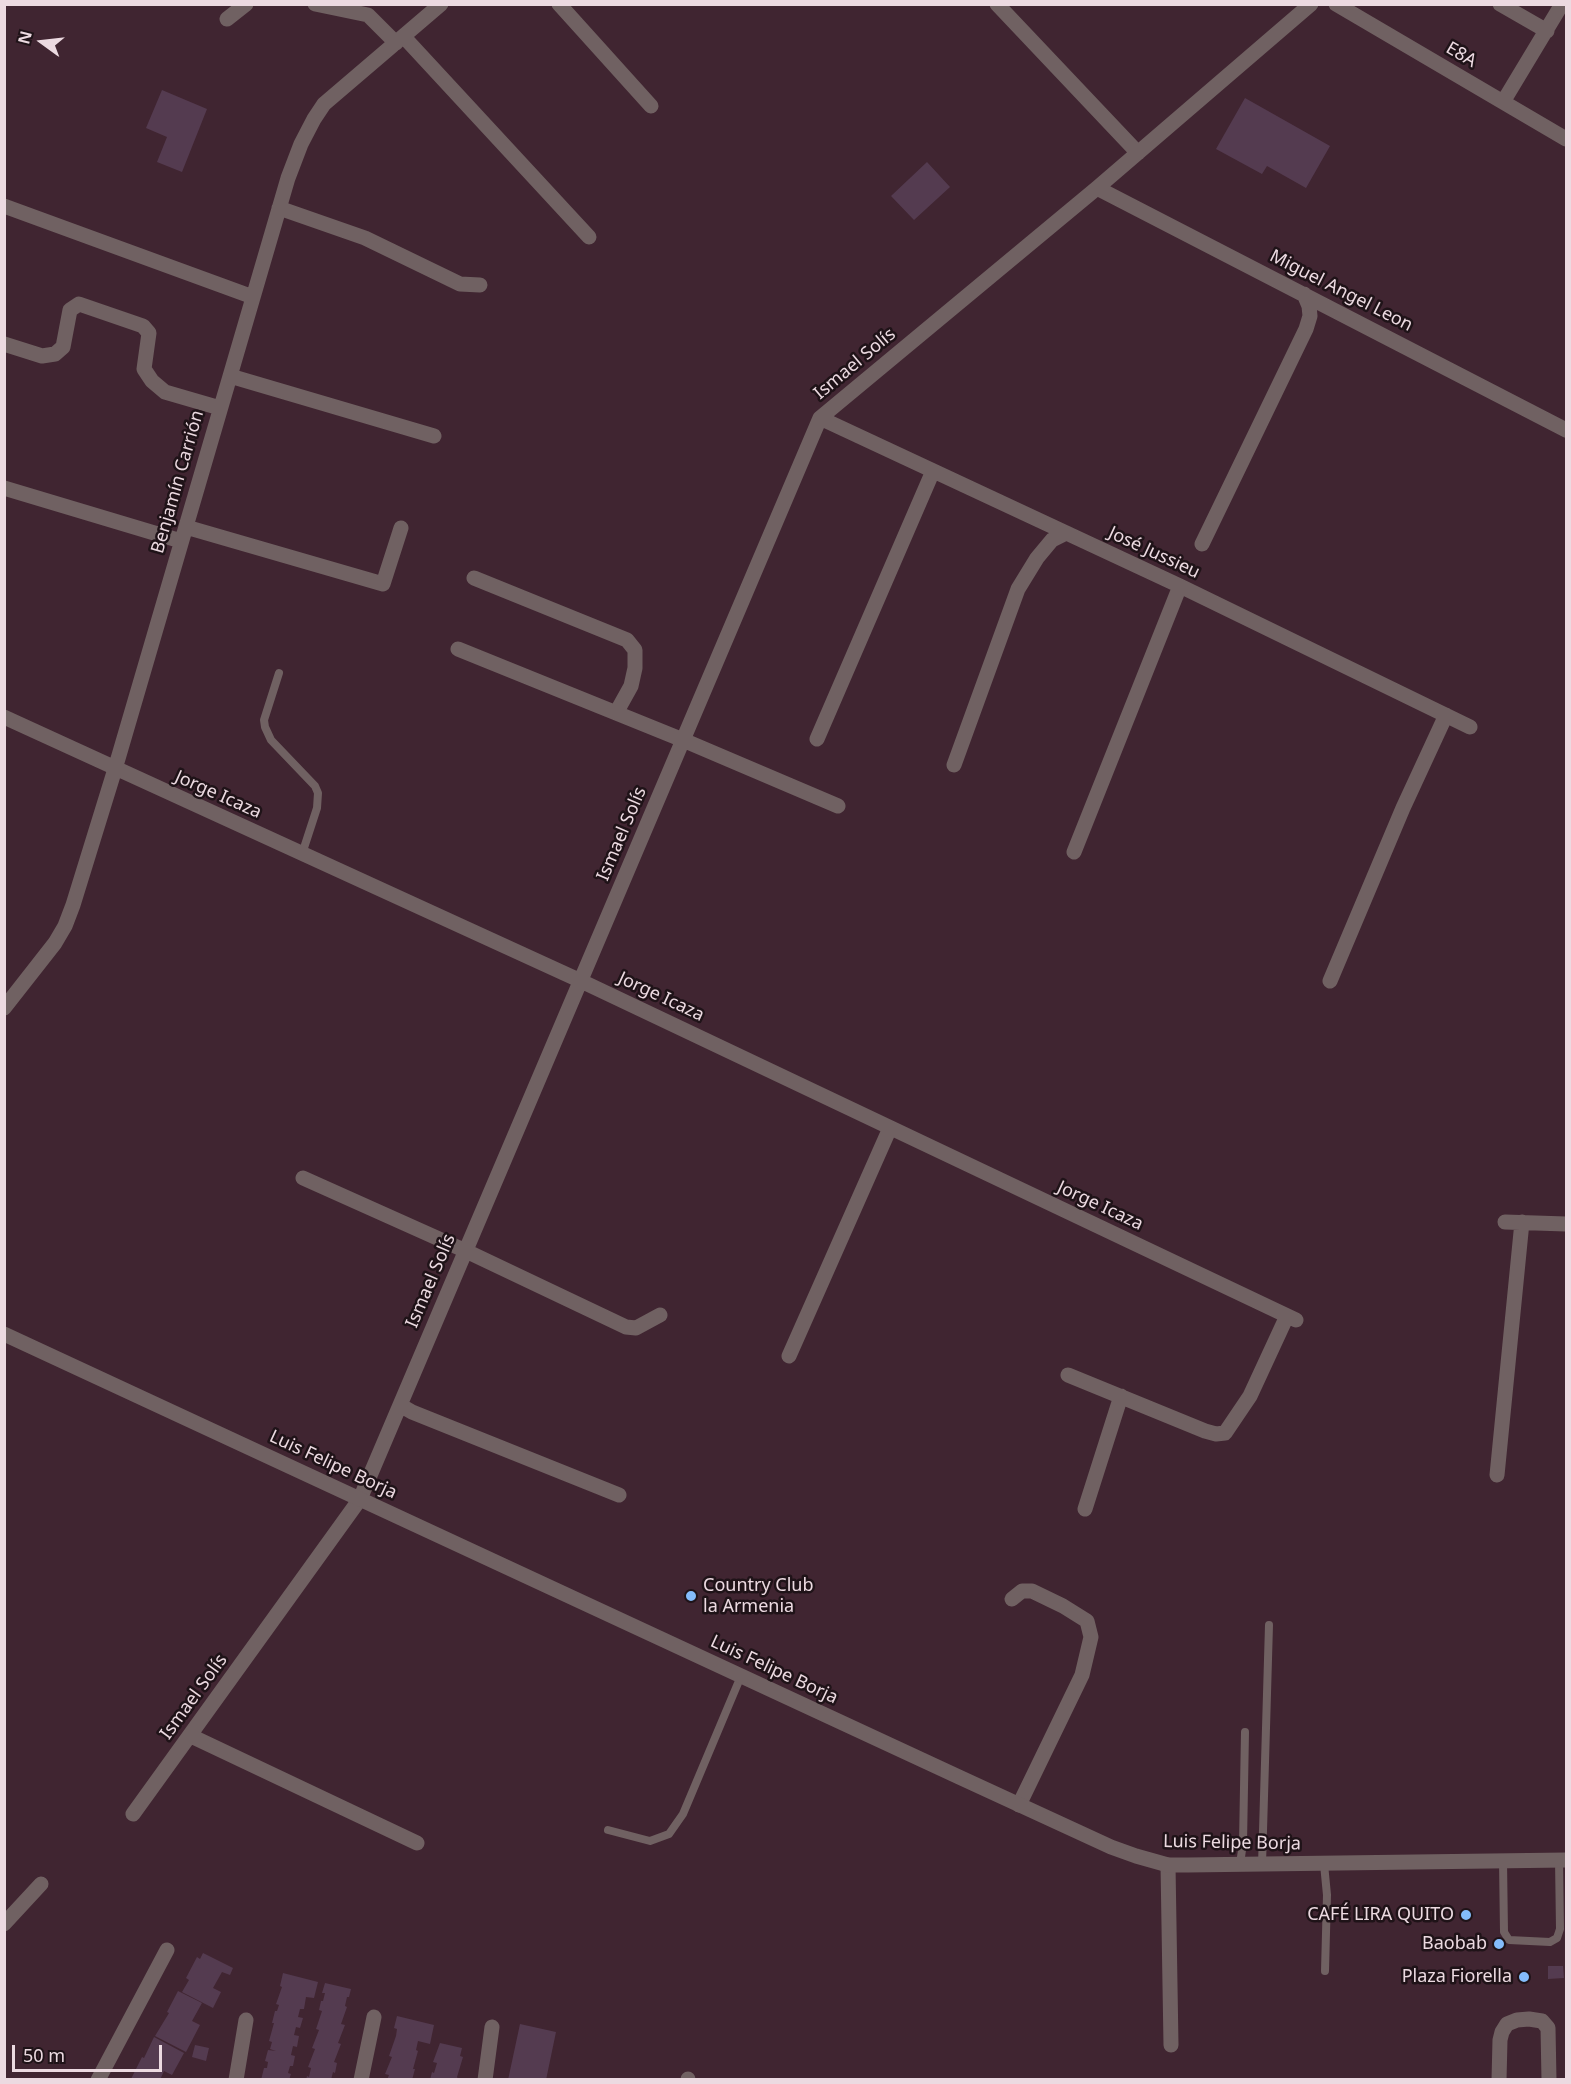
<!DOCTYPE html>
<html>
<head>
<meta charset="utf-8">
<style>
	body { margin:0 }
	#map { position:relative; width:1571px; height:2084px; overflow:hidden; background:#402531; font-family:"Noto Sans",sans-serif }
	canvas { display:block }
	.frame { position:absolute; inset:0; border:6px solid #ecdae1; pointer-events:none }
	.north { position:absolute; left:12px; top:12px; width:60px; height:60px; -webkit-text-stroke:4px #1f1318; paint-order:stroke; rotate:285deg; font-size:16px; font-weight:700; line-height:24px; text-align:center; color:#ecdae1 }
	.north::after { content:''; display:block; margin:auto; width:21px; height:27px; background:#ecdae1; clip-path:polygon(50% 0,100% 100%,50% 72%,0 100%) }
	.scale { position:absolute; left:12px; top:2045px; width:150px; height:27px; box-sizing:border-box; border:3px solid #ecdae1; border-top:0; padding-left:8px; font-size:18px; line-height:21px; white-space:nowrap; color:#ecdae1; -webkit-text-stroke:4px #1f1318; paint-order:stroke }
</style>
</head>
<body>
<div id="map">
<canvas width="1571" height="2084"></canvas>
<div class="frame"></div>
<div class="north">N</div>
<div class="scale">50 m</div>
</div>
<script>
const ctx = document.querySelector('canvas').getContext('2d');
ctx.lineJoin = 'round';
function paint(path, color) {
  ctx.fillStyle = color;
  ctx.fill(path, 'evenodd');
}
function toPath(rows) {
  const path = new Path2D();
  for (const r of rows) {
    path.moveTo(r[0], r[1]);
    for (let i = 2; i < r.length; i += 2) path.lineTo(r[i], r[i + 1]);
  }
  return path;
}
function stroke(path, color, width, dash) {
  ctx.strokeStyle = color;
  ctx.lineWidth = width;
  ctx.lineCap = dash ? 'butt' : 'round';
  ctx.setLineDash(dash || []);
  ctx.stroke(path);
}
function write(font, color, halo, rows, align = 'center') {
  ctx.font = font + ' "Noto Sans",sans-serif';
  ctx.lineWidth = 5;
  ctx.setLineDash([]);
  ctx.textBaseline = 'middle';
  ctx.strokeStyle = halo;
  ctx.fillStyle = color;
  for (const [text, x, y, turn = 0] of rows) {
    ctx.save();
    ctx.translate(x, y);
    ctx.rotate((+turn || 0) * Math.PI / 180);
    ctx.textAlign = isNaN(turn) ? turn : align;
    if (halo) ctx.strokeText(text, 0, 0);
    ctx.fillText(text, 0, 0);
    ctx.restore();
  }
}
const building = toPath([
	[162,90,207,109,182,172,157,162,167,137,146,128],
	[1245,98,1330,146,1306,188,1267,166,1262,174,1216,149],
	[927,162,950,187,914,220,891,196],
	[203,1953,233,1968,230,1975,222,1972,213,1988,221,1992,213,2008,182,1992,189,1980,186,1978,197,1957,200,1959],
	[1548,1966,1563,1966,1564,1978,1548,1979],
	[283,1973,318,1982,314,1998,306,1997,304,2009,300,2009,298,2017,303,2018,300,2028,296,2027,294,2035,299,2036,297,2047,293,2046,291,2055,295,2056,293,2066,290,2066,288,2073,291,2074,289,2080,261,2080,264,2068,267,2068,268,2062,265,2061,268,2050,276,2051,270,2049,272,2042,269,2041,274,2023,272,2023,275,2011,277,2011,279,2005,276,2004,282,1987,280,1986],
	[325,1983,351,1989,349,1997,347,1997,345,2006,347,2007,341,2024,345,2025,338,2043,341,2044,334,2062,337,2063,335,2073,333,2072,331,2080,306,2080,307,2076,309,2077,311,2068,308,2067,315,2049,312,2048,319,2030,316,2029,322,2011,319,2010,321,2001,323,2001,325,1993,322,1993],
	[178,1991,202,2003,192,2021,200,2025,186,2052,155,2036,169,2013,167,2012],
	[397,2016,434,2025,430,2044,418,2041,416,2050,418,2051,413,2069,415,2069,412,2080,387,2080,389,2075,385,2074,392,2057,389,2056,396,2036,397,2029,394,2028],
	[520,2024,556,2032,546,2080,508,2080],
	[154,2037,184,2053,172,2075,164,2071,160,2080,133,2080,131,2079,142,2057,144,2058],
	[440,2043,462,2048,460,2056,463,2057,457,2077,459,2080,430,2080,432,2072,434,2073,437,2063,433,2062],
	[195,2045,209,2048,206,2061,192,2057]
]);
const service = toPath([
	[279,673,264,720,265,727,271,740,315,786,318,793,317,808,302,854],
	[608,1830,650,1841,669,1834,683,1814,741,1676],
	[1503,1861,1504,1932,1509,1940,1550,1942,1557,1938,1560,1929,1559,1860],
	[1240,1864,1243,1843,1245,1732],
	[1324,1864,1327,1895,1325,1971],
	[1262,1865,1269,1625]
]);
const minor = toPath([
	[315,4,368,15,396,43],
	[559,4,651,106],
	[997,4,1138,153],
	[1336,4,1566,139],
	[1500,4,1547,31],
	[227,19,246,4],
	[404,37,589,237],
	[1503,102,1562,4],
	[1097,188,1566,430],
	[4,206,253,297],
	[279,208,365,238,460,284,480,285],
	[4,344,42,356,55,354,63,347,70,310,79,304,143,326,149,333,144,369,152,381,165,392,220,408],
	[230,376,434,436],
	[820,418,1180,586,1470,727],
	[4,488,181,541],
	[186,527,383,584,401,528],
	[1202,544,1306,329,1310,316,1309,306,1304,294],
	[474,578,627,640,635,650,635,668,631,686,616,713],
	[458,649,683,740,838,806],
	[4,717,581,981,1296,1320],
	[817,739,933,471],
	[954,765,1018,589,1037,558,1052,540,1066,533],
	[1074,852,1180,586],
	[1330,981,1403,808,1446,715],
	[4,1008,55,943,65,926,73,905,115,769,288,178,301,144,314,119,324,104,441,4],
	[303,1178,466,1251,626,1327,636,1328,660,1315],
	[1505,1222,1566,1224],
	[789,1356,890,1128],
	[1068,1375,1205,1431,1216,1434,1225,1433,1250,1396,1287,1316],
	[400,1405,412,1412,619,1495],
	[1497,1475,1522,1222],
	[1085,1509,1121,1396],
	[1012,1599,1022,1591,1032,1591,1063,1606,1087,1621,1091,1637,1082,1675,1019,1805],
	[191,1736,417,1843],
	[133,1814,360,1499,820,418,1097,188,1311,4],
	[1168,1865,1171,2045],
	[4,1924,41,1884],
	[98,2080,167,1950],
	[236,2080,246,2020],
	[361,2080,374,2017],
	[485,2080,492,2027],
	[688,2080,688,2079],
	[1499,2080,1500,2040,1502,2032,1507,2024,1517,2020,1529,2019,1542,2021,1548,2028,1549,2080]
]);
const tertiary = toPath([
	[4,1334,959,1777,1111,1847,1136,1856,1168,1865,1188,1865,1566,1860]
]);
const markers = [
	[691,1596,6,"#84bcfb"],
	[1466,1915,6,"#84bcfb"],
	[1499,1944,6,"#84bcfb"],
	[1524,1977,6,"#84bcfb"]
];
const streetNames = [
	["E8A",1461,55,30],
	["Miguel Angel Leon",1341,291,27],
	["Ismael Solís",855,364,-40],
	["Benjamín Carrión",178,482,-74],
	["José Jussieu",1154,553,25],
	["Jorge Icaza",218,795,24],
	["Ismael Solís",622,834,-67],
	["Jorge Icaza",661,997,25],
	["Jorge Icaza",1100,1206,25],
	["Ismael Solís",431,1281,-67],
	["Luis Felipe Borja",333,1465,25],
	["Luis Felipe Borja",774,1670,25],
	["Ismael Solís",194,1697,-54],
	["Luis Felipe Borja",1232,1843,1]
];
const poiNames = [
	["Country Club",703,1586,"left"],
	["la Armenia",703,1607,"left"],
	["CAFÉ LIRA QUITO",1454,1915],
	["Baobab",1487,1944],
	["Plaza Fiorella",1512,1977]
];
paint(building, '#543b50');
stroke(service, '#706162', 8);
stroke(minor, '#706162', 15);
stroke(tertiary, '#706162', 15);
for (const [x, y, r, color] of markers) {
  const dot = new Path2D();
  dot.arc(x, y, r, 0, 2 * Math.PI);
  ctx.fillStyle = color;
  ctx.fill(dot);
  stroke(dot, '#1f1318', 2);
}
write('18px', '#ecdae1', '#1f1318', streetNames);
write('18px', '#ecdae1', '#1f1318', poiNames, 'right');
</script>
</body>
</html>
